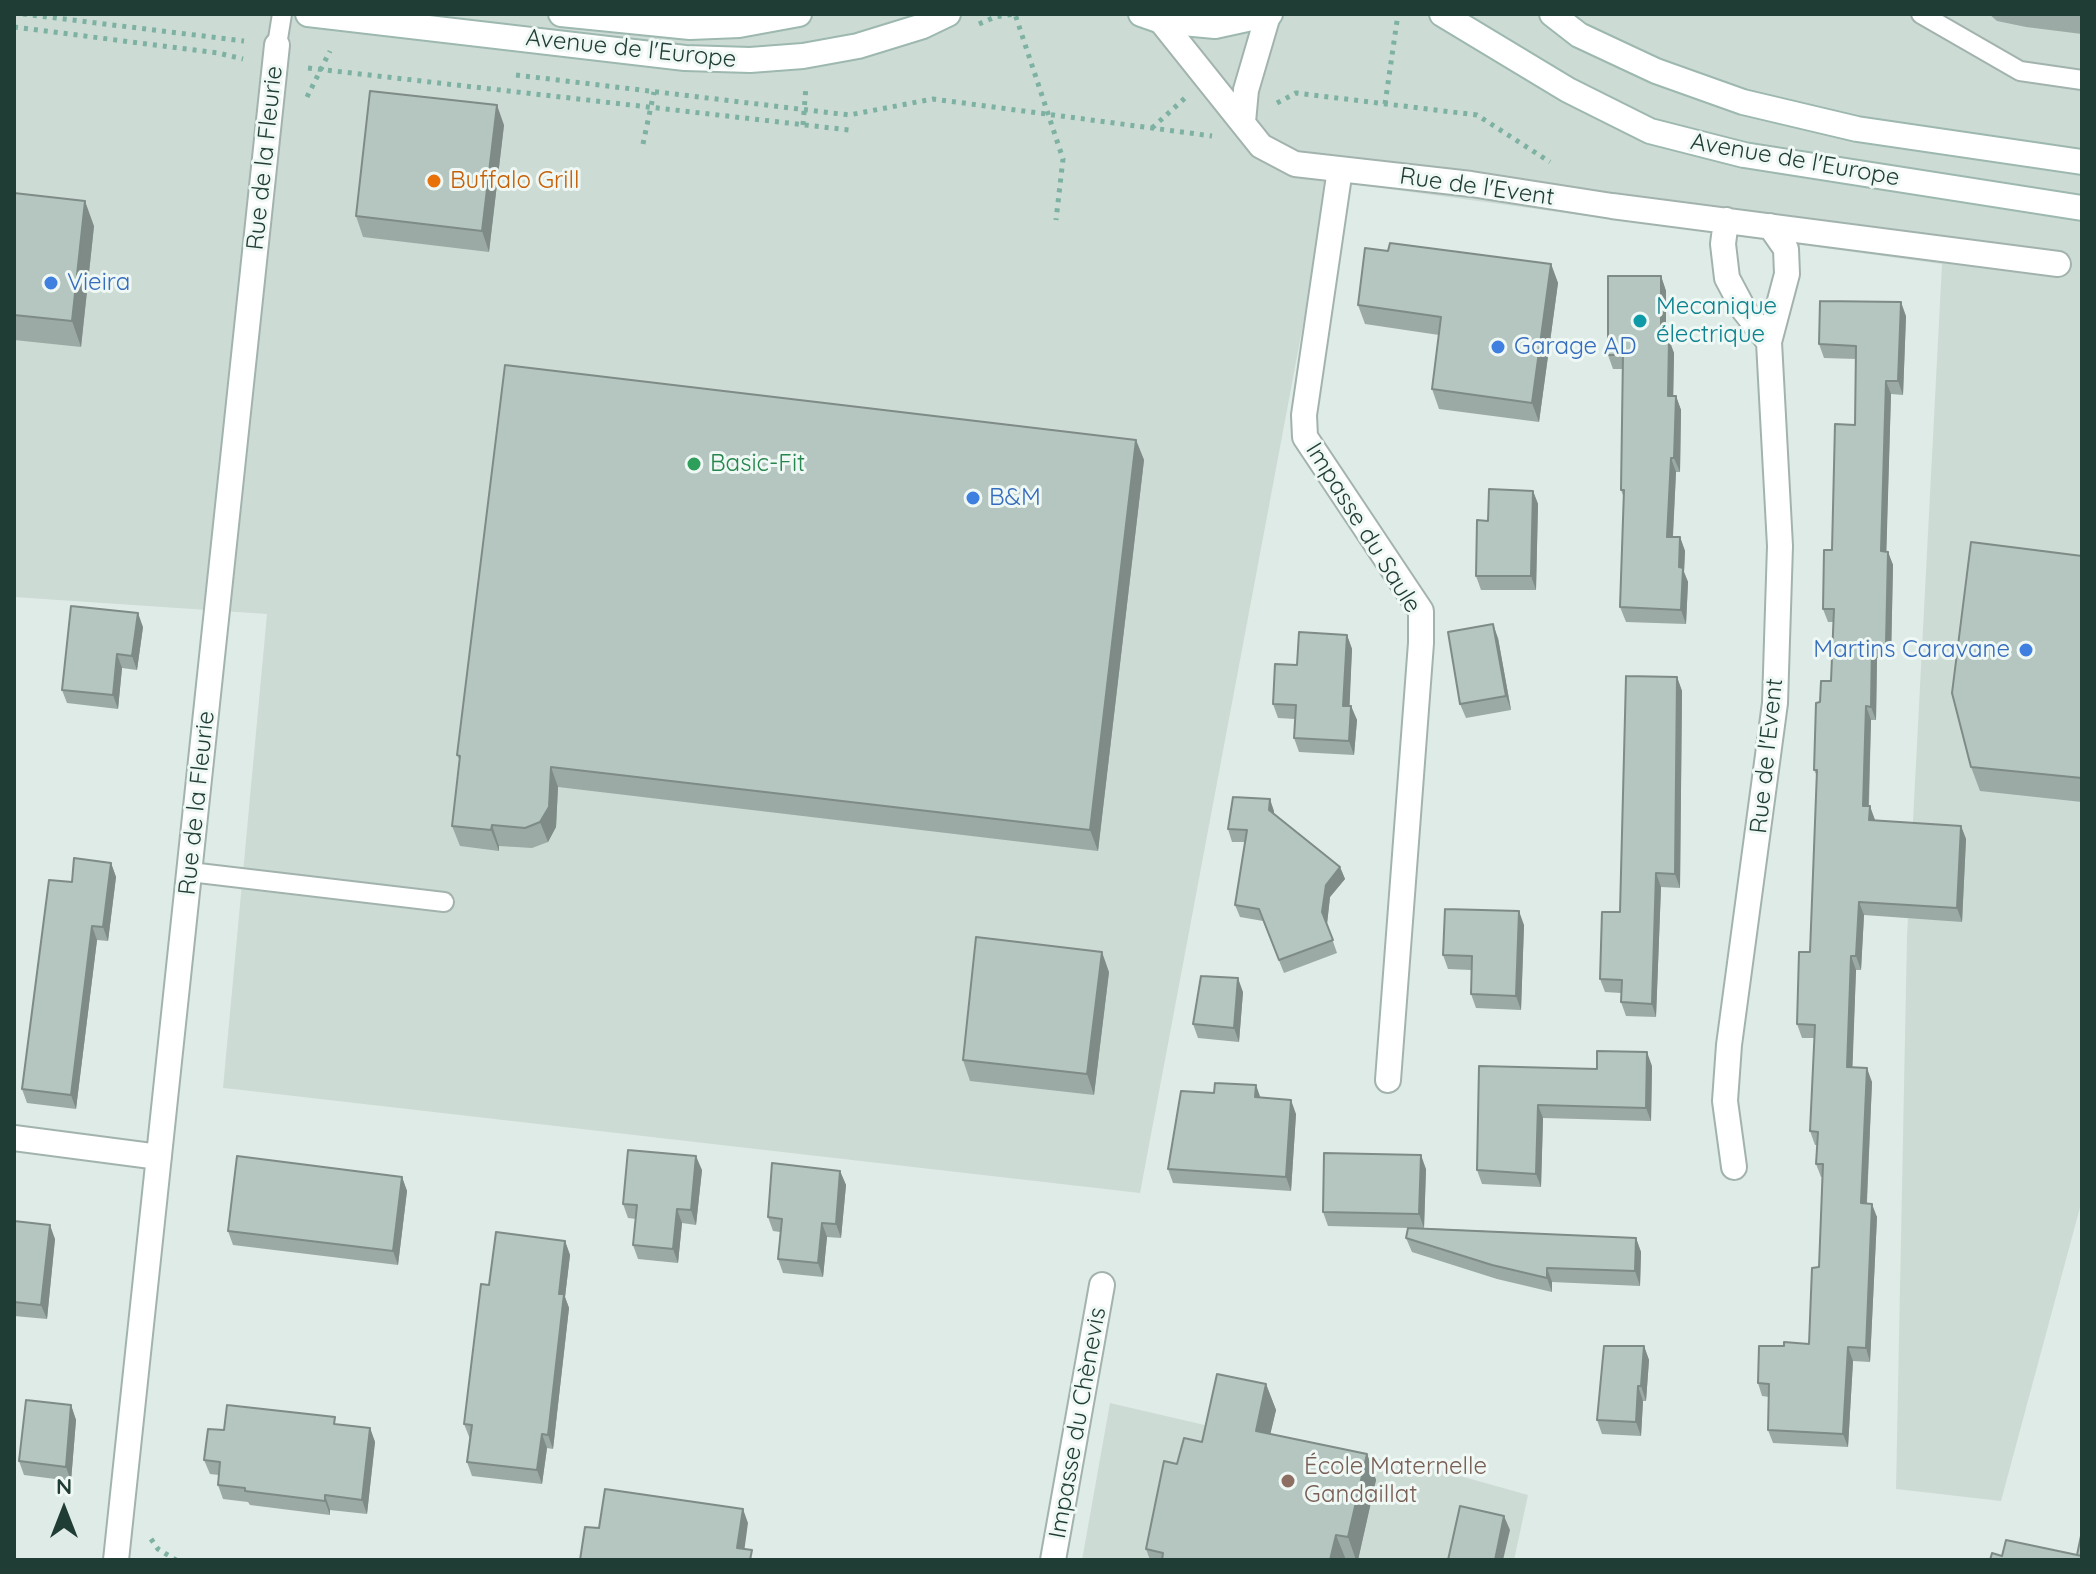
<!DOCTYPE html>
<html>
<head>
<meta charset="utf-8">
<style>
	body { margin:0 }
	#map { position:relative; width:2096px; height:1574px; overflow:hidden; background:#dfebe6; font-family:Quicksand,sans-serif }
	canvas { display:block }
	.frame { position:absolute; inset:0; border:16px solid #1f3c35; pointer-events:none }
	.north { position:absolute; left:24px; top:1470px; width:80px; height:80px; -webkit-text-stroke:6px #eff8f4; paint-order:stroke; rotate:0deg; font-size:22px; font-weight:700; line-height:32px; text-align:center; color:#1f3c35 }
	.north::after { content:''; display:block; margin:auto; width:28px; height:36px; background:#1f3c35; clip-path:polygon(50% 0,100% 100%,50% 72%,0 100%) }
</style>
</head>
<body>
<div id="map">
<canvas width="2096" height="1574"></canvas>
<div class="frame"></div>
<div class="north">N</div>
</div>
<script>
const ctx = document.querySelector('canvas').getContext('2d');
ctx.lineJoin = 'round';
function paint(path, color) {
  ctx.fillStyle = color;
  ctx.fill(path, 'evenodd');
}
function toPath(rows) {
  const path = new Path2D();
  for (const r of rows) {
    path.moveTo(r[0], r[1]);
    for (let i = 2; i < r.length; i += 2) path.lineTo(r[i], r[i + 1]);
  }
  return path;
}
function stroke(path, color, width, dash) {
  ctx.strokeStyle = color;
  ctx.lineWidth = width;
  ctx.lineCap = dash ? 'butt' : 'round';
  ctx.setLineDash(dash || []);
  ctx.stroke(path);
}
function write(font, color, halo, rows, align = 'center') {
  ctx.font = font + ' Quicksand,sans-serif';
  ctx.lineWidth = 6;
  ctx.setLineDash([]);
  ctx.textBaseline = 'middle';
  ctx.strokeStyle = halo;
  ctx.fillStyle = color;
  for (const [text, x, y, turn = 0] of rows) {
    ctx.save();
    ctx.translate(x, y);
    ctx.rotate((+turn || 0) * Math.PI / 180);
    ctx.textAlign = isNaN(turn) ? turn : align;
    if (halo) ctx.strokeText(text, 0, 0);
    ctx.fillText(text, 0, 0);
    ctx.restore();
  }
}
const built = toPath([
	[14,14,2082,14,2082,1200,2001,1501,1896,1489,1907,936,1942,264,1330,181,1140,1193,233,1089,223,1088,267,614,14,597],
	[1110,1403,1269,1440,1432,1468,1528,1495,1514,1560,1082,1560]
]);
const path = toPath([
	[23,14,244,41],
	[979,24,995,17,1015,14,1063,159,1056,220],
	[14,27,218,53,243,59],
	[308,68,849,130],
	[516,75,849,115,933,99,1212,136],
	[307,97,330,51],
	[1277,103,1296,93,1477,115,1550,162],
	[1385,104,1398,14],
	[803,125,806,86],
	[1152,128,1185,98],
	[643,144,654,92],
	[151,1539,158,1549,176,1560]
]);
const lane = toPath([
	[1921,14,2020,71,2082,80],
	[277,45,282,14],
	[190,872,444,902]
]);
const street = toPath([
	[1161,21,1261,146,1295,164,1471,184,1612,206,2058,264],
	[1243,122,1246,90,1268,15],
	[1340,169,1304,415,1305,437,1421,611,1421,643,1388,1080],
	[1726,220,1723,244,1727,278,1744,310,1769,342],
	[14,1138,159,1157],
	[1734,1167,1725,1101,1729,1045,1775,703,1780,546,1769,342,1787,274,1786,249,1770,226],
	[116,1560,277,45],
	[1053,1560,1102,1285]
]);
const secondary = toPath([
	[308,14,685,58,750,60,803,56,858,46,923,26,948,14],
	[561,14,690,27,739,25,799,14],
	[1141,14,1161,21,1215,26,1270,14],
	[1442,14,1568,90,1650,131,1744,155,2082,208],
	[1552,14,1579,35,1656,71,1743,102,1857,129,2082,162]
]);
const wall = toPath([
	[1989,14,2082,14,2082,34,2026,27,1997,21],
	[504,125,489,252,363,237,356,216],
	[14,193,94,226,81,347,14,340],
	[1388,251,1551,264,1558,283,1539,422,1439,409,1432,389,1439,335,1365,324,1358,305],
	[1661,276,1666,291,1666,338,1674,353,1673,396,1676,396,1681,410,1680,472,1676,472,1673,537,1680,537,1685,551,1684,572,1688,582,1686,624,1626,622,1620,607,1624,498,1621,490,1623,369,1613,369,1608,355],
	[1906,316,1903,395,1891,394,1886,552,1888,552,1893,565,1891,658,1877,658,1876,720,1871,720,1869,806,1875,820,1961,826,1966,839,1962,922,1864,915,1861,970,1856,970,1852,1067,1872,1082,1867,1203,1877,1217,1870,1362,1853,1361,1848,1447,1773,1443,1768,1430,1769,1397,1762,1396,1758,1383,1784,1346,1809,1344,1819,1267,1822,1177,1821,1177,1816,1164,1817,1145,1815,1145,1810,1131,1815,1038,1802,1038,1797,1024,1810,952,1817,776,1814,770,1820,702,1831,681,1833,622,1828,622,1823,609,1832,550,1855,425,1856,359,1824,358,1819,344],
	[1136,440,1144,460,1098,851,558,787,556,827,548,842,532,848,499,846,499,851,460,846,452,826,460,761,457,755],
	[1533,491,1538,504,1536,590,1481,590,1476,576,1488,521],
	[2082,556,2082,802,1980,791,1971,767],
	[143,627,137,670,122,668,118,709,67,703,62,690],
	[1347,635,1352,649,1349,706,1351,706,1357,720,1354,755,1299,752,1294,738,1295,719,1278,718,1273,704,1297,665],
	[1498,638,1511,710,1466,718,1460,704],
	[1677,677,1682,691,1680,888,1661,887,1656,1017,1626,1016,1621,1002,1621,993,1605,992,1600,979,1620,912],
	[1274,811,1274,814,1340,867,1345,879,1330,897,1327,924,1337,953,1284,973,1263,921,1240,917,1235,905,1245,842,1232,842,1228,829],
	[111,863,116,877,108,941,97,940,76,1109,27,1103,22,1089,72,882],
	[1524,925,1521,1010,1476,1008,1471,994,1471,970,1448,969,1443,955],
	[1109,972,1094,1095,970,1081,963,1060],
	[1243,992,1239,1042,1198,1038,1193,1024],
	[1479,1066,1597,1069,1652,1066,1651,1121,1543,1118,1541,1187,1482,1184,1477,1170],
	[1261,1097,1296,1114,1291,1191,1173,1183,1168,1169],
	[1426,1169,1424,1228,1636,1238,1641,1252,1640,1286,1552,1282,1552,1292,1497,1279,1412,1252,1406,1238,1408,1228,1328,1226,1323,1212],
	[702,1170,696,1225,682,1223,678,1263,638,1259,633,1245,636,1219,628,1218,623,1204],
	[840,1171,846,1185,841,1238,827,1237,823,1277,783,1273,778,1259,780,1232,773,1231,768,1217],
	[402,1177,407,1191,398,1265,233,1245,228,1231],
	[14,1221,55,1239,47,1319,14,1316],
	[565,1241,570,1255,565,1297,569,1308,553,1449,547,1448,542,1484,472,1476,467,1462,470,1439,464,1424,489,1285],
	[1644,1346,1649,1360,1646,1401,1643,1401,1641,1436,1602,1434,1597,1420],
	[1266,1384,1276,1410,1270,1434,1367,1454,1376,1480,1358,1560,1150,1560,1146,1549,1177,1464],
	[71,1405,76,1420,71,1481,24,1475,19,1461],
	[337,1424,370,1428,375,1442,367,1514,330,1510,330,1515,250,1505,248,1502,223,1499,218,1485,219,1475,210,1474,204,1460,224,1430]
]);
const shadedWall = toPath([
	[497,105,504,125,489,252,482,231],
	[85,201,94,226,81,347,72,321],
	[1551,264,1558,283,1539,422,1532,403],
	[1661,276,1666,291,1666,352,1661,338],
	[1901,302,1906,316,1903,395,1898,381],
	[1669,339,1674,353,1673,410,1668,396],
	[1886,381,1891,394,1886,565,1881,551],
	[1676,396,1681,410,1680,472,1674,458],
	[1136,440,1144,460,1098,851,1090,830],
	[1671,458,1676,472,1672,551,1667,537],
	[1533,491,1538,504,1536,590,1531,576],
	[1680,537,1685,551,1684,572,1688,582,1686,624,1681,610,1679,567],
	[1888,552,1893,565,1891,658,1886,644],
	[138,613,143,627,137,670,132,656],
	[1493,624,1498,638,1511,710,1506,696],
	[1347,635,1352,649,1349,720,1343,706],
	[1872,644,1877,658,1876,720,1871,707],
	[117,654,122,668,118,709,113,695],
	[1677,677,1682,691,1680,888,1675,874],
	[1351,706,1357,720,1354,755,1349,741],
	[1866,706,1871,720,1868,820,1863,806],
	[551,767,558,787,556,827,548,842,540,822],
	[1270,799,1274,811,1274,823,1269,810],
	[1870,806,1875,820,1869,820],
	[492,825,499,846,499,851,491,830],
	[1961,826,1966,839,1962,922,1957,908],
	[111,863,116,877,108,941,103,927],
	[1340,867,1345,879,1330,897,1327,924,1322,912,1326,885],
	[1656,873,1661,887,1656,1017,1652,1004],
	[1859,902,1864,915,1861,970,1856,956],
	[1519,911,1524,925,1521,1010,1516,996],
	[92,926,97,940,76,1109,71,1095],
	[1102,952,1109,972,1094,1095,1087,1074],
	[1851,956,1856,970,1852,1081,1847,1067],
	[1238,978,1243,992,1239,1042,1234,1028],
	[1647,1052,1652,1066,1651,1121,1646,1108],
	[1867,1068,1872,1082,1866,1217,1861,1203],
	[1256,1085,1261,1099,1255,1097],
	[1291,1100,1296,1114,1291,1191,1286,1177],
	[1538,1105,1543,1118,1541,1187,1536,1174],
	[1421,1155,1426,1169,1424,1228,1419,1214],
	[696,1156,702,1170,696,1225,691,1210],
	[840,1171,846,1185,841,1238,836,1224],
	[402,1177,407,1191,398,1265,393,1251],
	[1872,1204,1877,1217,1870,1362,1866,1348],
	[677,1209,682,1223,678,1263,673,1249],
	[822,1223,827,1237,823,1277,818,1263],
	[50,1225,55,1239,47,1319,41,1305],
	[1636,1238,1641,1252,1640,1286,1635,1271],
	[565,1241,570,1255,565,1297,569,1308,553,1449,548,1435,559,1294],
	[1547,1268,1552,1282,1552,1292,1547,1278],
	[1644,1346,1649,1360,1646,1401,1641,1386],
	[1848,1347,1853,1361,1848,1447,1843,1434],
	[1266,1384,1276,1410,1265,1457,1256,1431],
	[1638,1386,1643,1401,1641,1436,1636,1422],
	[71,1405,76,1420,71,1481,66,1467],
	[370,1428,375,1442,367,1514,362,1500],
	[542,1434,547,1448,542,1484,537,1470],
	[1367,1454,1376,1480,1358,1560,1356,1560,1348,1537],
	[325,1495,330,1510,330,1515,325,1501],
	[743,1509,748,1523,743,1560,737,1548],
	[1504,1516,1510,1530,1503,1560,1495,1560],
	[1336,1535,1346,1560,1330,1560]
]);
const building = toPath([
	[370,91,497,105,482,231,356,216,370,91],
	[14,193,85,201,72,321,14,315,14,193],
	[1390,243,1551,264,1532,403,1432,389,1441,317,1358,305,1365,248,1388,251,1390,243],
	[1608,276,1661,276,1661,338,1669,339,1668,396,1676,396,1674,458,1671,458,1667,537,1680,537,1679,567,1683,568,1681,610,1620,607,1624,490,1621,490,1623,355,1608,355,1608,276],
	[1820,301,1901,302,1898,381,1886,381,1881,551,1888,552,1886,644,1872,644,1871,707,1866,706,1863,806,1870,806,1869,820,1961,826,1957,908,1859,902,1856,956,1851,956,1847,1067,1867,1068,1861,1203,1872,1204,1866,1348,1848,1347,1843,1434,1768,1430,1769,1384,1758,1383,1759,1346,1784,1346,1784,1342,1809,1344,1812,1268,1819,1267,1823,1164,1816,1164,1818,1132,1810,1131,1815,1025,1797,1024,1799,952,1810,952,1817,770,1814,770,1816,703,1820,702,1821,681,1831,681,1834,609,1823,609,1824,550,1832,550,1835,424,1855,425,1856,346,1819,344,1820,301],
	[505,365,1136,440,1090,830,551,767,549,807,540,822,525,828,492,825,491,830,452,826,460,756,457,755,505,365],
	[1489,489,1533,491,1531,576,1476,576,1477,520,1488,521,1489,489],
	[1971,542,2082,556,2082,778,1971,767,1952,693,1971,542],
	[71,606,138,613,132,656,117,654,113,695,62,690,71,606],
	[1493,624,1506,696,1460,704,1448,632,1493,624],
	[1299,632,1347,635,1343,706,1351,706,1349,741,1294,738,1296,705,1273,704,1275,664,1297,665,1299,632],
	[1626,676,1677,677,1675,874,1656,873,1652,1004,1621,1002,1622,980,1600,979,1602,912,1620,912,1626,676],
	[1233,797,1270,799,1269,810,1340,867,1326,885,1322,912,1333,940,1279,960,1259,909,1235,905,1247,830,1228,829,1233,797],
	[74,858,111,863,103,927,92,926,71,1095,22,1089,49,880,72,882,74,858],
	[1445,909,1519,911,1516,996,1471,994,1472,956,1443,955,1445,909],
	[976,937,1102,952,1087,1074,963,1060,976,937],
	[1201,976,1238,978,1234,1028,1193,1024,1201,976],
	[1597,1051,1647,1052,1646,1108,1538,1105,1536,1174,1477,1170,1479,1066,1597,1069,1597,1051],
	[1215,1083,1256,1085,1255,1097,1291,1100,1286,1177,1168,1169,1181,1091,1214,1093,1215,1083],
	[628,1150,696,1156,691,1210,677,1209,673,1249,633,1245,637,1205,623,1204,628,1150],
	[1324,1153,1421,1155,1419,1214,1323,1212,1324,1153],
	[237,1156,402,1177,393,1251,228,1231,237,1156],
	[772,1163,840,1171,836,1224,822,1223,818,1263,778,1259,782,1219,768,1217,772,1163],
	[14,1221,50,1225,41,1305,14,1302,14,1221],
	[1408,1228,1636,1238,1635,1271,1547,1268,1547,1278,1492,1265,1406,1238,1408,1228],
	[496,1232,565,1241,559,1294,564,1294,548,1435,542,1434,537,1470,467,1462,472,1425,464,1424,481,1284,489,1285,496,1232],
	[1604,1346,1644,1346,1641,1386,1638,1386,1636,1422,1597,1420,1604,1346],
	[1217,1374,1266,1384,1256,1431,1367,1454,1348,1537,1336,1535,1330,1560,1162,1560,1163,1553,1146,1549,1164,1461,1177,1464,1184,1438,1202,1442,1217,1374],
	[26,1400,71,1405,66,1467,19,1461,26,1400],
	[227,1405,335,1417,334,1424,370,1428,362,1500,325,1495,325,1501,245,1491,245,1488,218,1485,220,1462,204,1460,208,1429,224,1430,227,1405],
	[605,1489,743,1509,737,1548,752,1550,750,1560,580,1560,585,1527,599,1528,605,1489],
	[1460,1506,1504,1516,1495,1560,1448,1560,1460,1506],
	[2082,1531,2082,1556,2077,1555,2082,1531],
	[2006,1540,2082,1556,2082,1560,1990,1560,1992,1553,2002,1556,2006,1540]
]);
const markers = [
	[434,181,8,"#e8710a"],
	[51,283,8,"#3f7fe0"],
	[1640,321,8,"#0f9aa8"],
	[1498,347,8,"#3f7fe0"],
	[694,464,8,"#2e9e5b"],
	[973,498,8,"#3f7fe0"],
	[2026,650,8,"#3f7fe0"],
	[1288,1481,8,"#8d6e63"]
];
const streetNames = [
	["Avenue de l'Europe",631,49,6],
	["Rue de la Fleurie",265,158,-84],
	["Avenue de l'Europe",1795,160,10],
	["Rue de l'Event",1477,187,8],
	["Impasse du Saule",1363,528,58],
	["Rue de l'Event",1767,756,-84],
	["Rue de la Fleurie",197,803,-84],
	["Impasse du Chènevis",1078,1423,-80]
];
const foodNames = [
	["Buffalo Grill",450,181]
];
const shopNames = [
	["Vieira",67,283],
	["Garage AD",1514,347],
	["B&M",989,498],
	["Martins Caravane",2010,650,"right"]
];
const cultureNames = [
	["Mecanique",1656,307],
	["électrique",1656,335]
];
const leisureNames = [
	["Basic-Fit",710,464]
];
const educationNames = [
	["École Maternelle",1304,1467],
	["Gandaillat",1304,1495]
];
paint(built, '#cddbd5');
stroke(lane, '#a2b3ad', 22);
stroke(street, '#a2b3ad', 28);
stroke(secondary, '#9db8af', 28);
stroke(path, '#7db1a2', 5, [4, 6]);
stroke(lane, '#fff', 18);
stroke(street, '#fff', 24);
stroke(secondary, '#fff', 24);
paint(wall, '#9baaa4');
paint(shadedWall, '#7e8b86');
paint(building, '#b4c6bf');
stroke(building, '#7e8b86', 2);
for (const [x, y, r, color] of markers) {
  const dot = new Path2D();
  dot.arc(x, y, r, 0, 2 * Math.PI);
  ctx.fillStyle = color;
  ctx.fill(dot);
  stroke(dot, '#eff8f4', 3);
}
write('24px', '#1f3c35', '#eff8f4', streetNames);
write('24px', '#c56008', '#eff8f4', foodNames, 'left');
write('24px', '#366cbe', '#eff8f4', shopNames, 'left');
write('24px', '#0d838f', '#eff8f4', cultureNames, 'left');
write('24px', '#27864d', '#eff8f4', leisureNames, 'left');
write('24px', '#785e54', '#eff8f4', educationNames, 'left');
</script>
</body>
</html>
